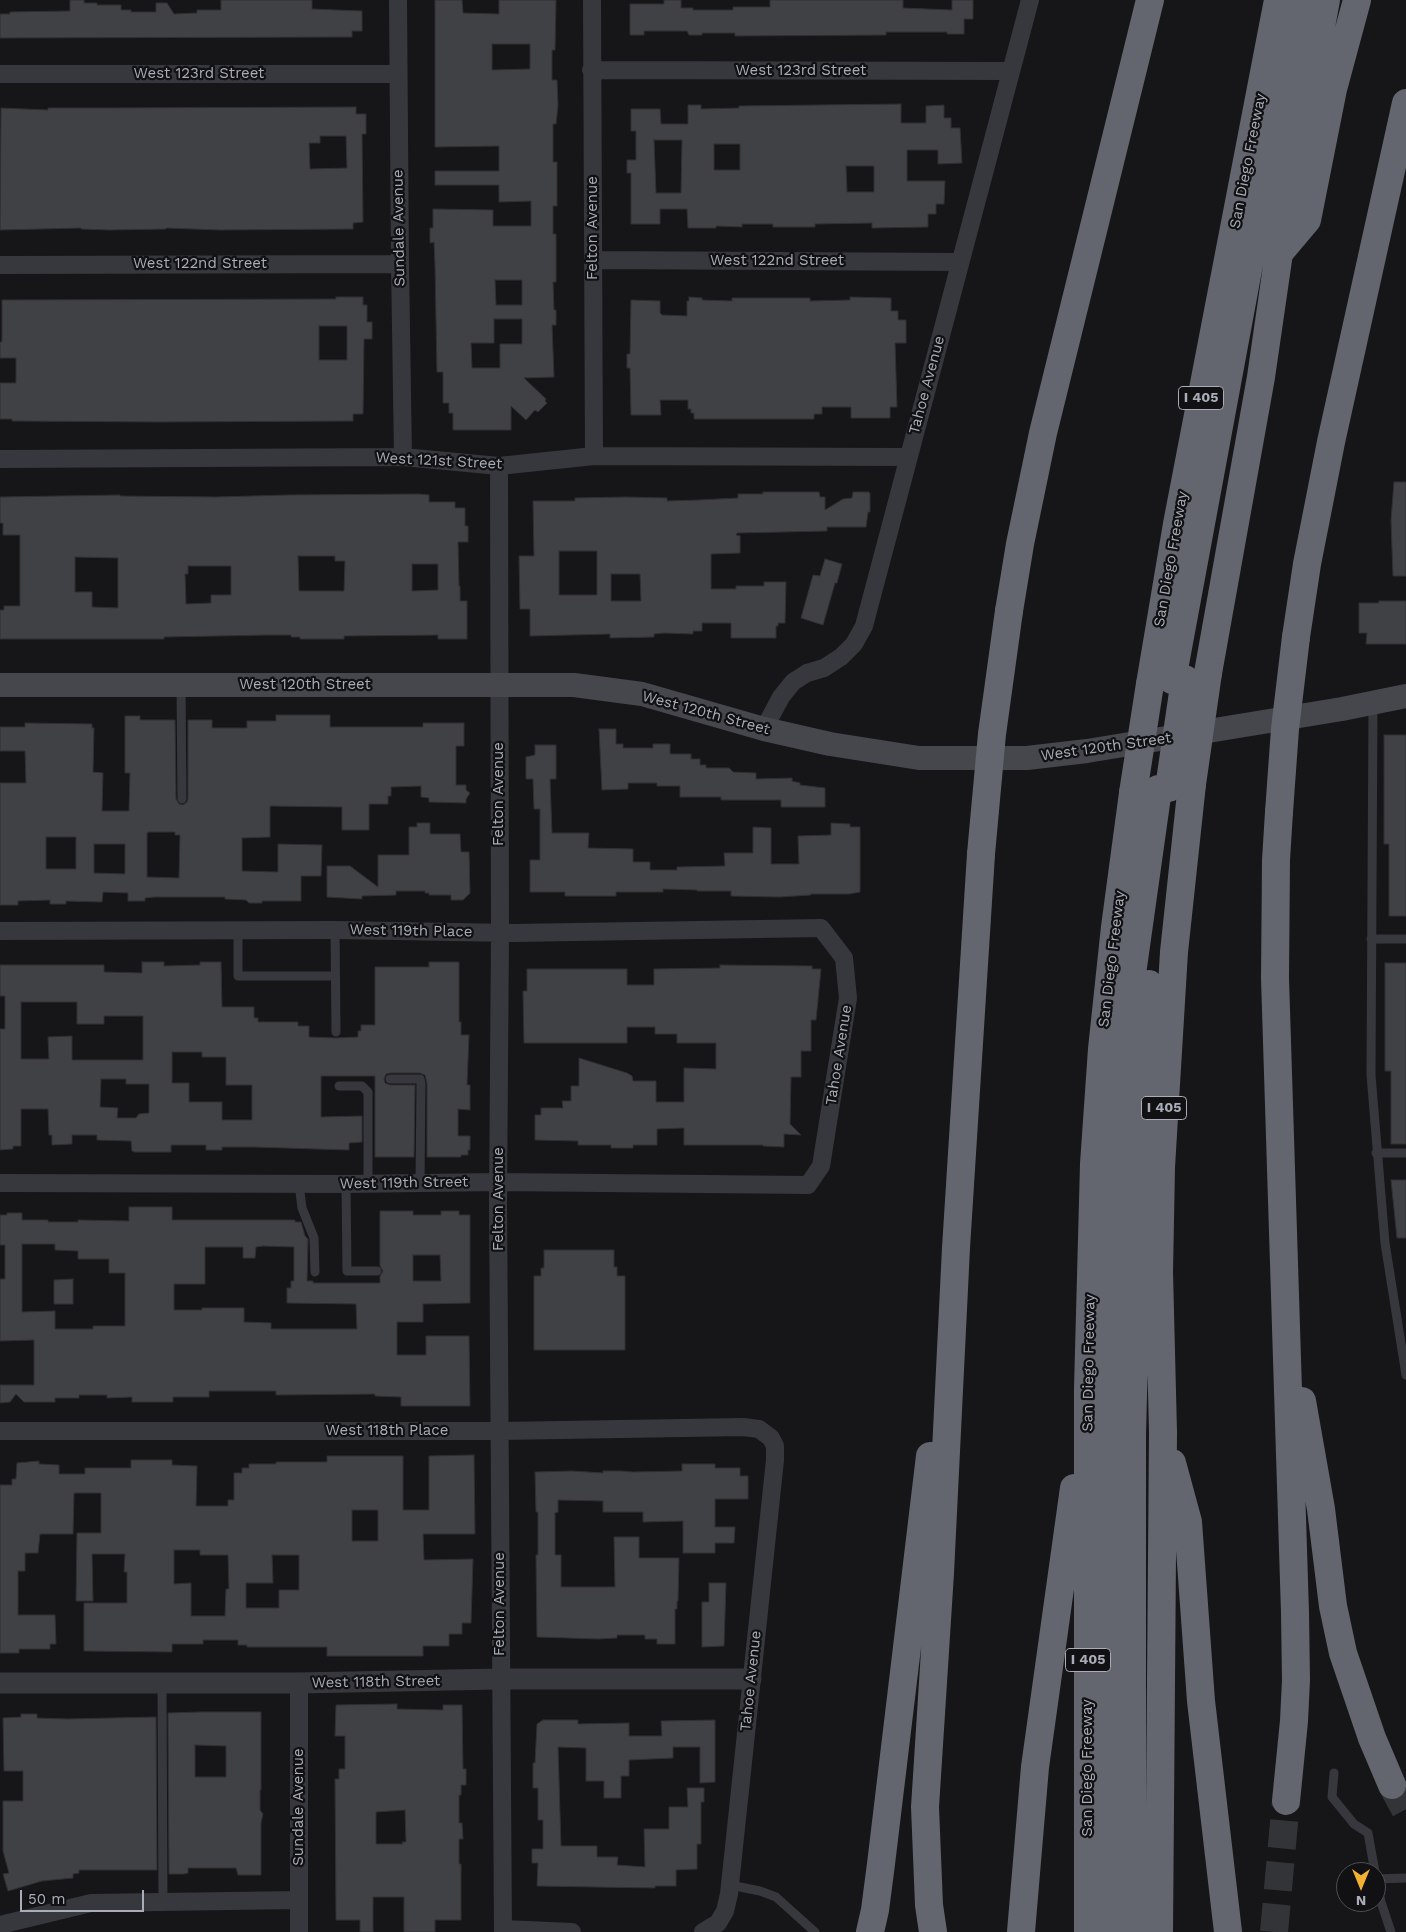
<!DOCTYPE html>
<html>
<head>
<meta charset="utf-8">
<style>
	body { margin:0 }
	#map { position:relative; width:1406px; height:1932px; overflow:hidden; background:#161618; font-family:"Work Sans",sans-serif }
	canvas { display:block }
	.north { position:absolute; left:1336px; top:1862px; width:50px; height:50px; box-sizing:border-box; background:#111113; border:1px solid #4d4f55; border-radius:50%; rotate:180deg; font-size:14px; font-weight:700; line-height:20px; text-align:center; color:#a8adb8 }
	.north::after { content:''; display:block; margin:auto; width:18px; height:22px; background:#f2b134; clip-path:polygon(50% 0,100% 100%,50% 72%,0 100%) }
	.scale { position:absolute; left:20px; top:1890px; width:124px; height:22px; box-sizing:border-box; border:2px solid #a8adb8; border-top:0; padding-left:6px; font-size:15px; line-height:18px; white-space:nowrap; color:#a8adb8; -webkit-text-stroke:4px #111113; paint-order:stroke }
</style>
</head>
<body>
<div id="map">
<canvas width="1406" height="1932"></canvas>
<div class="north">N</div>
<div class="scale">50 m</div>
</div>
<script>
const ctx = document.querySelector('canvas').getContext('2d');
ctx.lineJoin = 'round';
function paint(path, color) {
  ctx.fillStyle = color;
  ctx.fill(path, 'evenodd');
}
function toPath(rows) {
  const path = new Path2D();
  for (const r of rows) {
    path.moveTo(r[0], r[1]);
    for (let i = 2; i < r.length; i += 2) path.lineTo(r[i], r[i + 1]);
  }
  return path;
}
function stroke(path, color, width, dash) {
  ctx.strokeStyle = color;
  ctx.lineWidth = width;
  ctx.lineCap = dash ? 'butt' : 'round';
  ctx.setLineDash(dash || []);
  ctx.stroke(path);
}
function write(font, color, halo, rows, align = 'center') {
  ctx.font = font + ' "Work Sans",sans-serif';
  ctx.lineWidth = 4.5;
  ctx.setLineDash([]);
  ctx.textBaseline = 'middle';
  ctx.strokeStyle = halo;
  ctx.fillStyle = color;
  for (const [text, x, y, turn = 0] of rows) {
    ctx.save();
    ctx.translate(x, y);
    ctx.rotate((+turn || 0) * Math.PI / 180);
    ctx.textAlign = isNaN(turn) ? turn : align;
    if (halo) ctx.strokeText(text, 0, 0);
    ctx.fillText(text, 0, 0);
    ctx.restore();
  }
}
const building = toPath([
	[70,0,84,0,84,3,97,3,97,5,121,5,121,10,131,10,131,12,156,12,156,3,167,3,174,14,197,13,197,10,221,10,221,0,312,0,312,9,362,11,362,31,352,31,352,37,0,38,0,14,10,14,10,12,70,11,70,0],
	[435,0,462,0,463,13,499,14,499,0,556,0,555,50,552,50,552,80,557,80,558,105,556,124,553,124,553,162,557,162,557,206,553,206,553,234,556,234,556,282,553,282,554,310,556,310,556,325,552,325,554,377,524,378,546,399,545,401,547,403,538,412,535,410,526,420,511,406,511,430,453,430,453,413,449,413,449,403,443,403,443,372,437,372,435,265,434,242,430,243,430,228,433,228,433,209,493,210,493,226,531,226,531,201,499,202,499,185,435,185,435,171,499,171,499,146,435,147,435,0],
	[492,44,530,44,530,69,492,70,492,44],
	[495,280,522,280,522,305,496,305,495,280],
	[494,319,522,319,522,344,500,344,500,368,472,368,471,343,494,343,494,319],
	[664,0,681,0,681,8,693,8,693,10,733,10,733,7,770,7,770,0,903,0,903,8,952,10,952,0,973,0,973,19,964,19,964,34,947,34,947,32,886,32,886,35,735,36,735,33,702,33,702,35,689,35,687,31,644,31,644,35,630,35,630,4,664,4,664,0],
	[901,104,901,123,926,123,926,106,944,105,944,118,951,118,951,128,960,128,962,163,938,164,938,150,907,150,907,181,945,181,944,204,936,204,936,214,928,214,928,227,872,228,872,223,815,224,815,227,773,227,773,224,742,224,742,227,716,226,716,228,688,228,687,209,660,209,660,224,631,224,631,173,627,173,627,160,636,160,636,131,631,131,631,109,660,109,661,124,688,124,688,105,701,105,701,109,739,108,739,106,901,104],
	[654,140,682,140,681,193,656,193,654,140],
	[714,144,740,144,740,170,714,170,714,144],
	[846,166,874,166,874,192,847,192,846,166],
	[356,107,356,114,366,114,366,134,362,134,363,222,353,223,353,229,220,230,166,228,166,229,109,230,81,229,81,228,0,230,1,108,48,110,48,108,104,108,356,107],
	[320,136,346,136,347,168,310,169,309,143,320,143,320,136],
	[336,297,363,297,363,305,367,305,367,322,372,322,372,339,364,339,363,414,353,414,353,421,159,422,12,421,12,419,0,419,0,383,16,383,16,358,0,358,0,342,2,342,2,300,336,299,336,297],
	[319,326,347,326,347,360,319,360,319,326],
	[689,297,702,298,702,300,732,301,732,298,810,298,810,301,850,300,850,297,891,298,891,311,898,311,898,320,906,320,906,343,895,343,897,407,890,407,890,418,851,418,851,407,822,407,822,414,814,414,814,419,694,419,694,413,691,413,691,409,688,409,688,400,660,400,661,415,631,415,630,368,627,368,627,354,630,354,631,300,660,301,660,313,662,315,687,316,687,301,689,301,689,297],
	[1394,482,1406,482,1406,576,1393,576,1391,520,1394,482],
	[763,492,819,492,820,497,825,497,825,510,843,499,852,498,853,492,869,492,870,494,870,512,868,512,866,527,827,527,827,531,737,533,736,535,740,536,740,553,711,554,711,589,736,589,736,586,764,586,764,582,786,582,785,623,778,623,778,626,776,626,776,638,731,638,731,623,702,623,702,631,693,631,693,634,664,633,654,634,654,637,610,638,610,634,530,636,530,609,520,609,519,556,534,556,533,501,575,501,575,498,625,497,667,498,667,501,699,500,738,498,738,494,763,494,763,492],
	[559,551,597,551,597,595,559,595,559,551],
	[611,574,640,574,641,601,611,601,611,574],
	[419,494,429,495,429,502,455,502,455,508,465,508,465,526,468,526,468,542,458,542,459,586,460,586,460,601,467,601,467,639,438,639,438,635,344,636,344,639,300,639,300,637,291,637,291,635,267,635,164,637,164,639,0,639,0,610,4,610,4,606,20,606,20,535,3,535,3,523,0,523,0,497,120,495,120,496,216,497,289,495,419,494],
	[298,556,335,556,335,561,345,561,344,591,299,591,298,556],
	[75,557,118,558,118,608,92,607,92,592,75,592,75,557],
	[412,564,438,564,438,590,412,591,412,564],
	[188,566,231,566,231,595,211,595,211,603,186,604,185,574,188,574,188,566],
	[825,559,842,564,837,583,835,583,823,625,801,618,813,575,820,576,825,559],
	[1379,601,1406,601,1406,644,1366,644,1367,633,1359,633,1359,603,1379,603,1379,601],
	[276,715,330,715,330,727,423,727,423,723,464,723,464,746,456,746,456,785,466,785,466,790,470,793,466,799,466,803,429,802,429,798,421,797,421,786,391,787,391,796,388,796,388,804,369,804,369,830,342,830,342,807,270,806,270,837,242,838,242,871,278,872,278,844,322,845,321,876,301,876,301,901,262,901,262,903,249,903,246,900,225,899,225,897,154,897,145,898,145,901,128,901,128,893,103,892,102,902,66,901,66,904,50,904,50,900,18,901,18,905,0,905,0,783,26,783,25,751,0,751,0,727,25,727,25,723,92,724,92,728,94,728,93,772,103,773,102,811,129,811,130,773,125,773,125,716,140,716,140,720,175,720,176,799,179,804,183,805,187,802,188,799,188,720,212,720,212,728,247,728,247,721,276,721,276,715],
	[149,832,175,832,175,835,180,835,179,878,147,877,147,833,149,832],
	[46,837,76,837,76,869,46,869,46,837],
	[94,844,125,844,125,874,94,873,94,844],
	[599,729,616,729,616,744,623,744,623,748,653,748,653,744,670,744,670,754,691,754,691,759,700,759,700,765,706,765,706,768,729,768,733,772,756,773,756,779,792,778,792,781,800,783,800,785,825,788,825,807,781,807,781,800,721,800,721,797,680,797,680,786,657,786,657,783,628,783,628,789,602,790,599,729],
	[1384,735,1406,735,1406,916,1389,916,1389,844,1384,844,1384,735],
	[535,745,556,745,556,779,550,779,552,833,589,833,588,848,633,849,633,862,650,862,650,870,677,870,677,867,725,866,724,853,753,853,753,827,771,828,771,864,799,864,798,836,831,835,831,823,850,824,850,827,860,827,860,892,849,894,810,894,811,895,779,897,731,896,731,891,697,891,697,890,663,889,663,892,616,892,616,896,565,896,565,892,530,892,530,860,540,860,540,809,534,809,533,779,526,779,526,757,535,755,535,745],
	[417,823,430,823,430,834,460,834,461,852,469,852,470,893,463,900,451,900,451,895,429,895,429,893,425,893,425,891,396,891,396,895,362,896,362,899,327,897,327,866,350,866,378,887,378,855,409,855,409,827,417,827,417,823],
	[142,962,164,962,164,966,200,965,200,962,221,962,222,1007,254,1007,254,1018,258,1018,258,1022,298,1022,298,1026,309,1026,309,1037,336,1038,358,1037,358,1031,361,1031,361,1025,375,1025,375,967,429,967,429,962,459,962,459,1022,461,1022,461,1035,469,1035,467,1085,470,1085,470,1110,458,1109,458,1136,470,1136,470,1150,468,1150,468,1155,461,1155,461,1157,427,1157,427,1083,425,1075,420,1073,390,1073,386,1074,384,1079,385,1083,390,1085,415,1085,414,1157,375,1157,375,1076,321,1076,321,1117,362,1116,362,1142,349,1143,349,1150,253,1147,222,1147,222,1150,206,1150,206,1145,171,1145,171,1152,135,1152,132,1151,131,1141,97,1140,97,1135,72,1135,72,1144,52,1145,52,1135,49,1135,48,1109,21,1109,21,1146,13,1146,13,1149,0,1150,0,1029,5,1029,5,996,0,996,0,965,104,965,104,972,142,973,142,962],
	[21,1002,77,1002,77,1024,104,1024,104,1016,143,1016,143,1060,72,1060,72,1036,48,1037,49,1059,21,1059,21,1002],
	[172,1052,202,1052,202,1057,226,1057,226,1085,252,1085,252,1120,222,1120,222,1102,189,1102,189,1083,172,1083,172,1052],
	[101,1079,126,1079,126,1084,149,1084,149,1113,139,1114,136,1118,117,1118,118,1108,100,1107,101,1079],
	[1385,963,1406,963,1406,1144,1391,1144,1391,1071,1385,1071,1385,963],
	[720,965,812,966,812,969,821,969,816,1020,811,1020,811,1051,801,1051,801,1077,791,1077,790,1124,801,1135,784,1134,784,1147,763,1146,763,1145,684,1145,684,1128,657,1129,657,1145,633,1145,633,1148,611,1148,611,1145,578,1145,578,1141,535,1140,535,1115,541,1115,541,1108,563,1108,562,1101,571,1101,571,1086,579,1086,579,1058,627,1073,632,1076,633,1081,656,1081,656,1102,684,1102,684,1068,716,1069,716,1043,677,1043,677,1034,655,1034,655,1027,627,1027,627,1043,524,1043,523,991,527,991,527,969,627,969,627,985,654,985,654,969,720,968,720,965],
	[1391,1180,1406,1180,1406,1238,1397,1238,1391,1180],
	[129,1207,172,1207,172,1220,295,1220,295,1222,301,1222,305,1236,308,1239,307,1281,313,1281,313,1283,380,1283,380,1276,383,1271,380,1266,380,1211,413,1211,413,1215,441,1215,441,1211,459,1211,459,1215,470,1215,470,1303,423,1304,423,1322,397,1322,397,1355,426,1355,426,1336,469,1336,470,1406,401,1406,401,1397,375,1396,375,1394,276,1395,276,1391,209,1391,209,1397,173,1397,173,1402,132,1402,132,1397,107,1398,107,1395,79,1395,79,1398,55,1398,55,1402,24,1402,16,1394,10,1402,0,1403,0,1385,34,1385,34,1340,0,1341,0,1279,5,1279,5,1245,0,1245,0,1215,7,1215,7,1213,22,1213,22,1220,48,1220,48,1222,78,1222,78,1220,129,1221,129,1207],
	[22,1244,55,1244,55,1250,78,1251,78,1259,109,1259,109,1273,125,1273,125,1326,93,1326,93,1329,55,1329,55,1311,22,1312,22,1244],
	[263,1246,294,1247,294,1281,291,1281,291,1288,287,1288,287,1303,356,1304,357,1329,271,1329,271,1323,244,1322,244,1308,202,1308,202,1310,174,1310,174,1284,205,1284,205,1247,243,1247,243,1258,255,1258,256,1247,263,1246],
	[413,1255,440,1255,441,1281,413,1281,413,1255],
	[544,1250,614,1250,614,1267,617,1267,617,1276,625,1276,625,1350,534,1350,534,1276,541,1276,541,1268,544,1268,544,1250],
	[73,1279,73,1304,54,1304,54,1280,73,1279],
	[474,1455,475,1534,423,1534,424,1560,473,1559,471,1623,462,1623,462,1634,449,1634,449,1646,423,1646,423,1656,327,1656,327,1647,247,1647,247,1645,238,1645,238,1640,203,1640,203,1644,172,1644,172,1652,84,1651,84,1603,127,1603,127,1572,124,1572,125,1554,92,1554,93,1601,76,1601,77,1533,101,1533,101,1493,74,1493,73,1534,40,1534,38,1553,25,1553,25,1571,18,1571,18,1615,55,1615,56,1644,50,1644,50,1649,19,1649,19,1653,0,1653,0,1485,12,1485,12,1479,16,1479,17,1463,39,1461,39,1464,59,1465,59,1474,85,1474,85,1468,131,1468,131,1460,172,1460,172,1465,197,1466,196,1506,228,1506,228,1500,234,1500,234,1473,242,1473,242,1468,249,1468,249,1464,276,1464,276,1462,327,1462,327,1456,403,1456,403,1510,429,1510,429,1456,474,1455],
	[352,1510,378,1510,378,1541,352,1541,352,1510],
	[174,1550,200,1550,200,1555,228,1555,229,1589,226,1589,225,1616,191,1616,191,1583,174,1584,174,1550],
	[272,1555,299,1555,299,1590,279,1590,279,1608,246,1608,246,1583,273,1583,272,1555],
	[682,1464,715,1464,715,1468,740,1468,740,1476,748,1476,748,1499,715,1499,715,1527,735,1527,734,1543,715,1543,715,1553,683,1553,683,1521,643,1522,643,1512,603,1512,603,1501,558,1500,558,1512,555,1513,555,1555,561,1555,561,1587,615,1587,614,1537,639,1537,639,1558,679,1558,678,1601,677,1601,677,1609,675,1609,675,1644,657,1644,657,1639,645,1639,645,1635,617,1635,617,1638,598,1639,537,1637,536,1555,538,1555,538,1512,536,1512,535,1472,572,1471,603,1473,603,1471,622,1471,633,1472,682,1471,682,1464],
	[709,1583,726,1583,724,1646,702,1647,702,1602,709,1602,709,1583],
	[397,1704,397,1709,443,1710,443,1705,462,1705,463,1769,466,1769,466,1785,461,1785,461,1795,459,1795,459,1823,462,1823,463,1839,459,1839,459,1864,461,1864,461,1920,435,1920,435,1932,404,1932,404,1897,373,1897,373,1932,360,1932,360,1920,336,1920,335,1779,339,1779,339,1769,345,1769,345,1736,335,1736,336,1705,397,1704],
	[405,1810,406,1842,402,1842,403,1844,376,1844,376,1812,405,1810],
	[200,1712,261,1712,261,1790,260,1790,260,1810,263,1814,261,1823,261,1875,238,1875,236,1868,188,1868,188,1873,184,1874,169,1874,168,1713,200,1712],
	[195,1745,226,1746,226,1777,195,1777,195,1745],
	[21,1714,37,1714,37,1718,67,1719,156,1717,157,1870,79,1870,79,1873,73,1874,73,1878,42,1881,8,1891,3,1874,9,1873,3,1851,3,1801,23,1801,23,1771,4,1771,3,1718,21,1717,21,1714],
	[543,1720,578,1720,578,1724,629,1723,629,1736,662,1736,661,1721,715,1720,715,1782,700,1783,700,1747,673,1747,673,1758,629,1760,629,1776,621,1776,621,1798,604,1798,604,1781,586,1781,586,1748,558,1747,561,1846,597,1846,597,1857,618,1857,617,1865,645,1867,644,1829,669,1829,669,1807,688,1807,687,1788,704,1788,704,1802,701,1802,701,1844,697,1844,697,1869,676,1870,676,1886,655,1886,655,1888,537,1886,538,1863,532,1863,532,1849,543,1849,543,1820,538,1820,538,1788,533,1788,533,1763,535,1763,537,1724,543,1720]
]);
const motorwayTunnel = toPath([
	[1392,1785,1406,1811],
	[1274,1932,1286,1801]
]);
const service = toPath([
	[181,685,182,799],
	[1373,705,1371,1075,1385,1243,1406,1375],
	[335,930,336,1032],
	[238,931,238,976,335,976],
	[1371,939,1406,939],
	[390,1079,420,1079,421,1083,420,1183],
	[339,1086,362,1086,368,1092,368,1184],
	[1376,1153,1406,1153],
	[299,1184,302,1208,314,1238,315,1272],
	[346,1184,347,1271,377,1271],
	[162,1683,163,1902],
	[1334,1773,1332,1797,1354,1824,1368,1833,1375,1872],
	[1376,1878,1381,1902,1391,1932],
	[1376,1879,1406,1878],
	[730,1885,760,1891,776,1897,815,1932]
]);
const minor = toPath([
	[398,0,400,264,403,457],
	[592,0,594,456],
	[591,70,1011,71],
	[0,74,398,74],
	[593,260,960,262],
	[0,265,400,264],
	[0,459,403,457,499,466,594,456,908,457],
	[499,466,500,933,498,1201,503,1932],
	[764,729,781,697,793,682,807,673,824,668,841,657,854,644,864,626,1030,0],
	[0,931,335,930,514,933,821,928,844,958,848,998,821,1166,808,1185,498,1182,346,1184,0,1183],
	[0,1431,500,1431,743,1427,759,1429,771,1438,775,1446,775,1460,729,1894,725,1911,718,1923,703,1932],
	[0,1925,91,1903,299,1900],
	[503,1929,572,1932],
	[299,1932,299,1683]
]);
const tertiary = toPath([
	[0,1683,299,1683,500,1679,751,1679]
]);
const secondary = toPath([
	[0,685,574,685,642,694,764,729,830,744,919,758,1027,758,1087,751,1342,709,1406,696]
]);
const motorway = toPath([
	[1280,252,1307,220,1333,89,1357,0],
	[1009,611,1020,544,1043,433,1150,0],
	[1296,637,1307,564,1331,442,1406,103],
	[1208,673,1261,377,1279,253,1326,0],
	[1172,680,1298,0],
	[1150,684,1177,524,1278,0],
	[1279,812,1276,860,1275,978,1295,1613,1296,1680,1294,1721,1286,1801],
	[1302,1401,1321,1509,1333,1606,1343,1653,1372,1738,1392,1785],
	[1172,1463,1188,1522,1201,1701,1228,1932],
	[870,1932,875,1910,881,1864,930,1456],
	[933,1932,929,1905,925,1807,940,1573,956,1248,981,854],
	[1021,1932,1035,1767,1074,1488],
	[1088,1932,1088,1388,1094,1164,1102,1049,1115,927,1133,793],
	[1109,1932,1108,1530,1110,1318,1116,1145,1132,974,1158,789],
	[1132,1932,1132,1435,1139,1160,1149,984],
	[1159,1932,1163,1432,1159,1272,1161,1167,1174,952,1192,784]
]);
const motorwayBridge = toPath([
	[1192,784,1208,673],
	[1169,788,1185,679],
	[1133,793,1150,684],
	[1279,812,1285,729,1296,637],
	[981,854,992,734,1009,611]
]);
const shields = [
	[1201,398,45],
	[1164,1108,45],
	[1088,1660,45]
];
const shieldNames = [
	["I 405",1201,398],
	["I 405",1164,1108],
	["I 405",1088,1660]
];
const streetNames = [
	["West 123rd Street",801,71],
	["West 123rd Street",199,74],
	["San Diego Freeway",1248,161,-79],
	["Sundale Avenue",399,228,-91],
	["Felton Avenue",593,228,-90],
	["West 122nd Street",777,261],
	["West 122nd Street",200,264],
	["Tahoe Avenue",927,385,-75],
	["West 121st Street",439,461,3],
	["San Diego Freeway",1171,559,-80],
	["West 120th Street",305,685],
	["West 120th Street",706,713,15],
	["West 120th Street",1106,747,-8],
	["Felton Avenue",499,794,-90],
	["West 119th Place",411,931,1],
	["San Diego Freeway",1112,959,-83],
	["Tahoe Avenue",839,1055,-81],
	["West 119th Street",404,1183,-1],
	["Felton Avenue",499,1199,-90],
	["San Diego Freeway",1089,1363,-89],
	["West 118th Place",387,1431],
	["Felton Avenue",500,1604,-90],
	["Tahoe Avenue",751,1681,-84],
	["West 118th Street",376,1682,-1],
	["San Diego Freeway",1088,1768,-90],
	["Sundale Avenue",299,1807,-90]
];
paint(building, '#404145');
stroke(building, '#303034', 1);
stroke(motorwayTunnel, '#333438', 28, [28, 14]);
stroke(service, '#37383d', 9);
stroke(minor, '#37383d', 18);
stroke(tertiary, '#37383d', 21);
stroke(secondary, '#45474d', 24);
stroke(motorway, '#63666e', 28);
stroke(motorwayBridge, '#63666e', 28);
for (const [x, y, w] of shields) {
  const box = new Path2D();
  box.roundRect(x - w / 2, y - 11.5, w, 23, 4);
  ctx.fillStyle = '#111113';
  ctx.fill(box);
  stroke(box, '#a8adb8', 1);
}
write('bold 14px', '#a8adb8', null, shieldNames);
write('15px', '#a8adb8', '#111113', streetNames);
</script>
</body>
</html>
